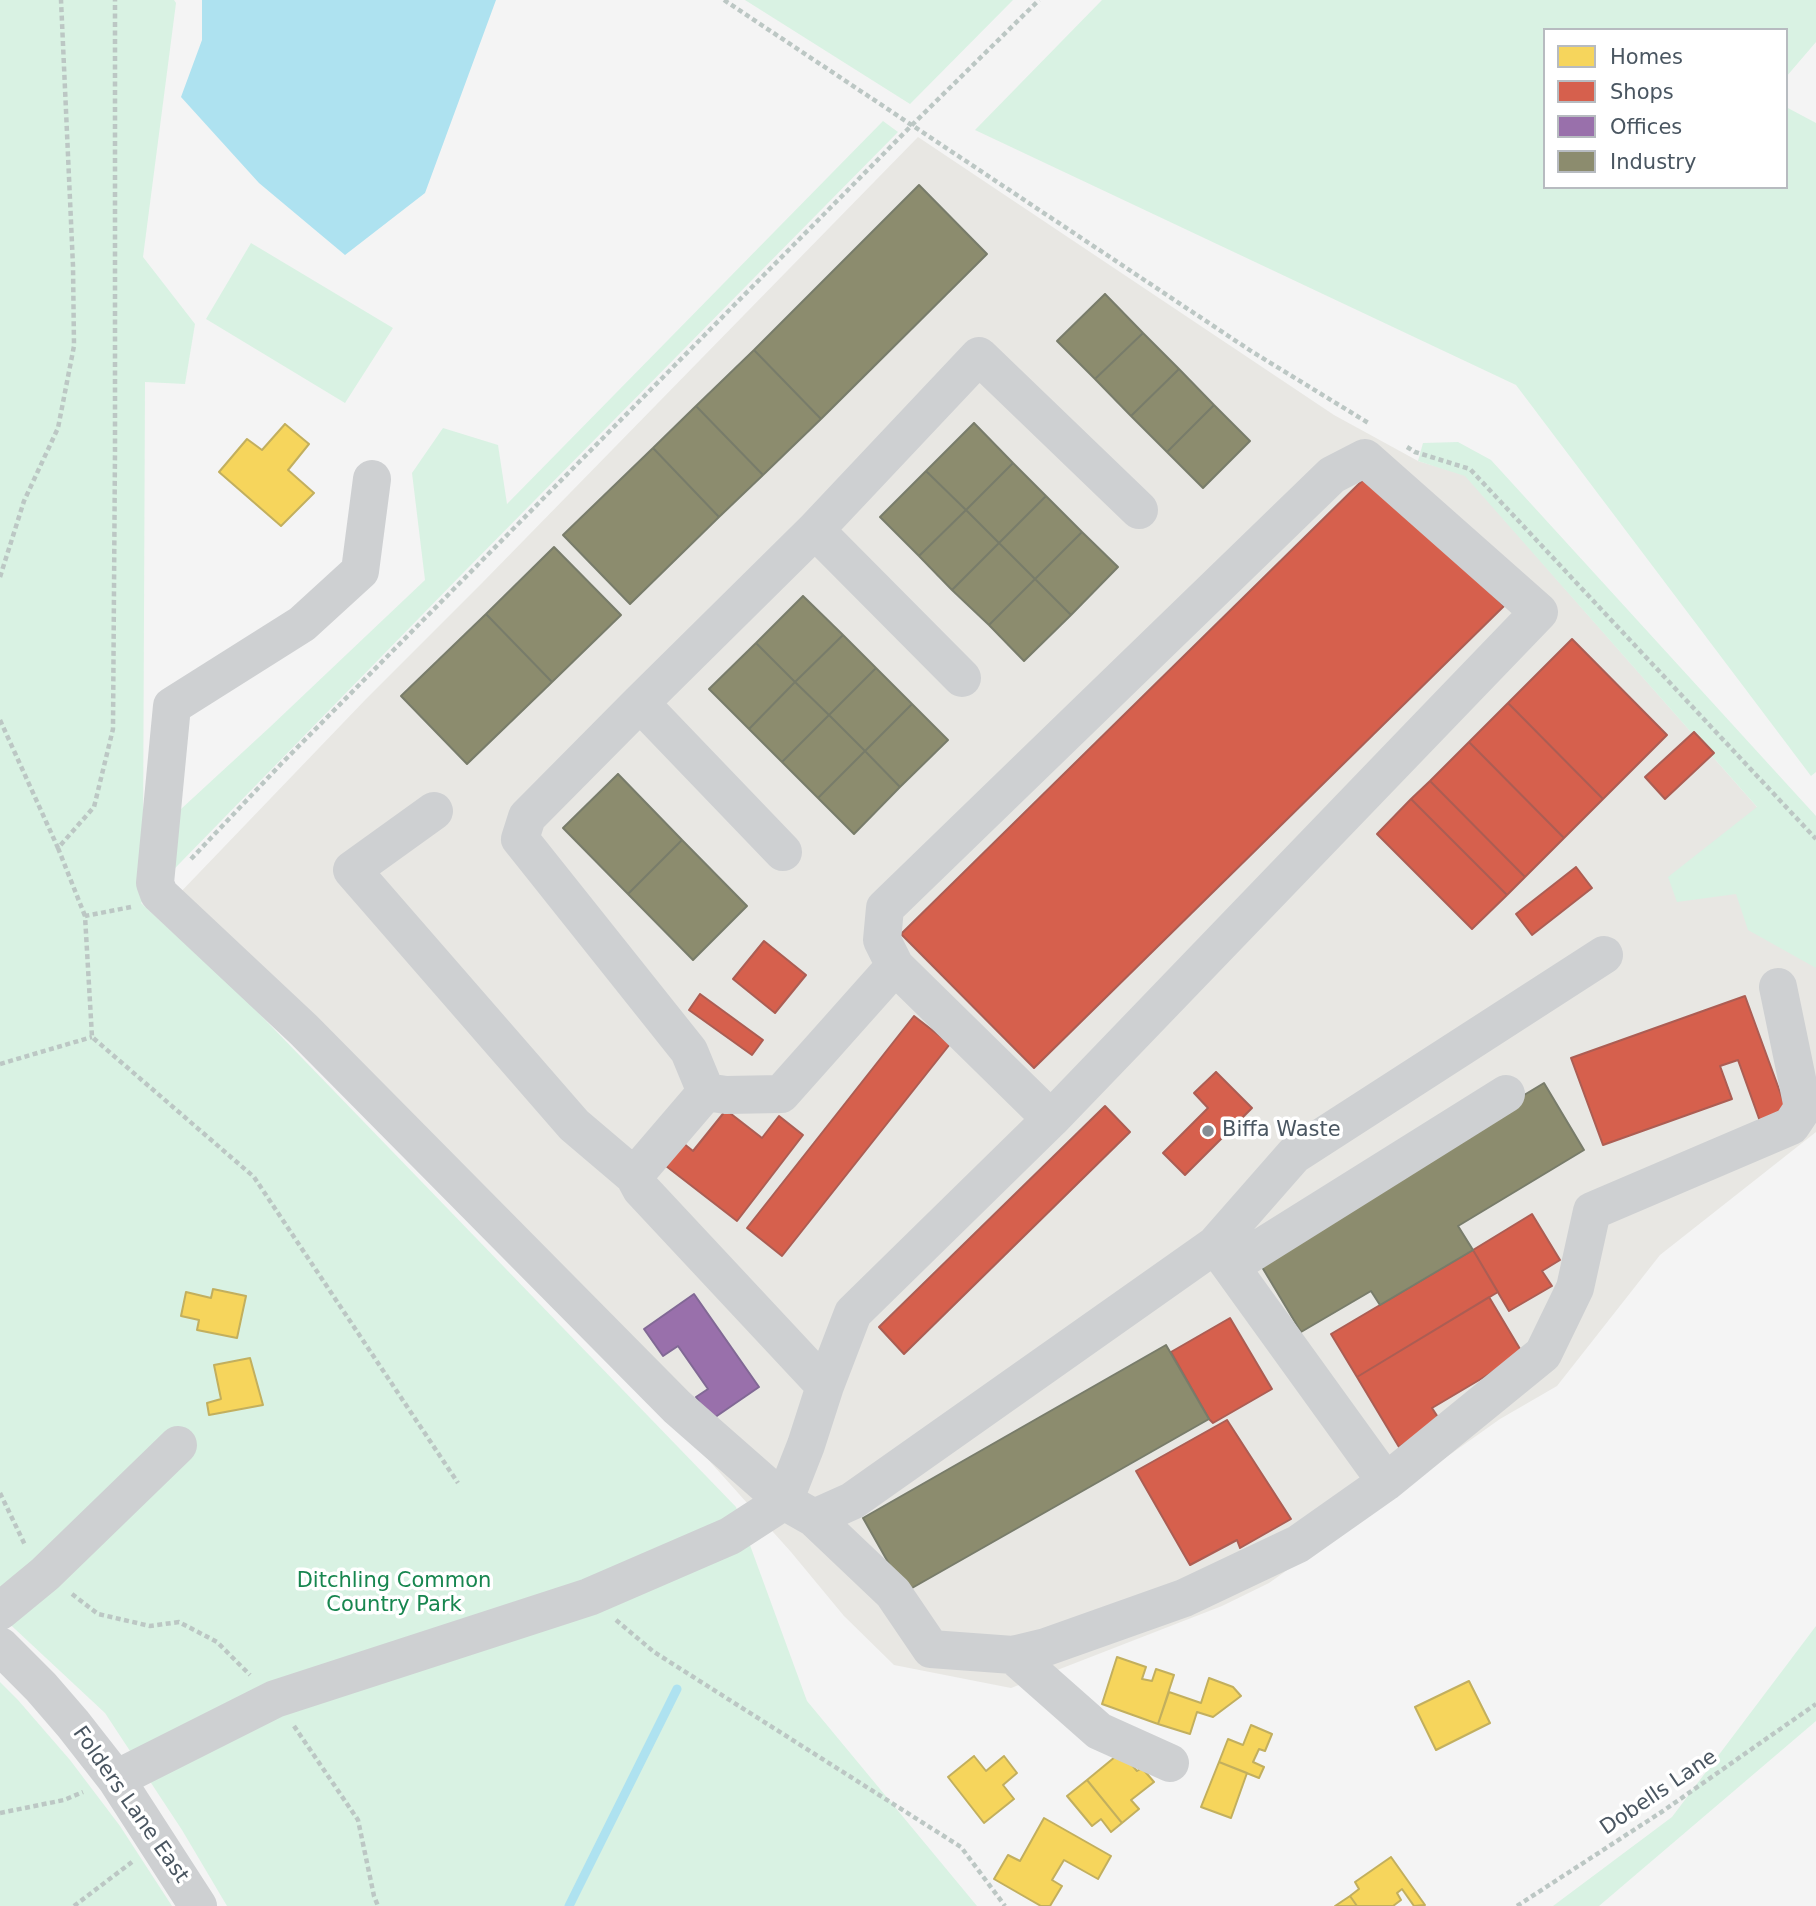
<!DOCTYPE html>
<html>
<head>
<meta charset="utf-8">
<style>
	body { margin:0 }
	#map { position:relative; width:1816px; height:1906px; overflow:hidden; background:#f4f4f4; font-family:"DejaVu Sans",sans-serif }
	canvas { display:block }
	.legend { position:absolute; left:1543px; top:28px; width:245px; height:161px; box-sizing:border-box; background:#fff; border:2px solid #b7bbc0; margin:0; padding:9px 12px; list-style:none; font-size:21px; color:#4a5661 }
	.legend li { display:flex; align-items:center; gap:14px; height:35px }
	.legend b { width:35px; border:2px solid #b7bbc0 }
</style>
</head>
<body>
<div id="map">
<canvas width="1816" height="1906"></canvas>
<ul class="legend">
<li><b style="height:19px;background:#f6d55c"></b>Homes</li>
<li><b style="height:19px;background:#d6604d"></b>Shops</li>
<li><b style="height:19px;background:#9970ab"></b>Offices</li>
<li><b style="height:19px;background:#8c8c6e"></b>Industry</li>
</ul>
</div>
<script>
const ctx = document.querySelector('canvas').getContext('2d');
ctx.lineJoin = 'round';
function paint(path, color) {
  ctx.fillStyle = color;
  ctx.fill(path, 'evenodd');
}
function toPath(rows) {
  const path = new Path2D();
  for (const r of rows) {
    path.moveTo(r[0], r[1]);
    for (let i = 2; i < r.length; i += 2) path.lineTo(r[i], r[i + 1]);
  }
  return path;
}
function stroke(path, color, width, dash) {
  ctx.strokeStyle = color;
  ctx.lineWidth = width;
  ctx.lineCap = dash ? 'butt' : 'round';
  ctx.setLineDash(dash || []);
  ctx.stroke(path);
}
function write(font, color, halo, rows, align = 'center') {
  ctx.font = font + ' "DejaVu Sans",sans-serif';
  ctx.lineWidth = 7;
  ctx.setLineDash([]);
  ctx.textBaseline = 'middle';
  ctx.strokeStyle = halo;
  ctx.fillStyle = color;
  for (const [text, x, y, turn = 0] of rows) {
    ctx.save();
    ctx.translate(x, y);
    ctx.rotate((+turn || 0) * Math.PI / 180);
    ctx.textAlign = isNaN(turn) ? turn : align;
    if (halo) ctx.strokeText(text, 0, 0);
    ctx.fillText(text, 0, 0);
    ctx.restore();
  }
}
const commercial = toPath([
	[918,137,1334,415,1418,461,1465,475,1757,807,1816,868,1816,1132,1660,1255,1557,1386,1500,1419,1269,1583,1222,1606,1011,1688,894,1665,844,1616,791,1552,316,1022,174,899,366,699,482,583]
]);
const green = toPath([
	[0,0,174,0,176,3,143,257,195,324,185,384,145,382,143,844,270,727,425,580,412,473,443,428,498,445,507,504,883,121,898,132,463,573,141,903,247,1001,736,1507,807,1701,977,1906,227,1906,182,1830,105,1713,0,1615],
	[745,0,1013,0,910,104],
	[1102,0,1816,0,1816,42,1786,77,1786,30,1545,30,1545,187,1786,187,1786,107,1816,123,1816,772,1811,776,1516,385,975,130],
	[251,243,393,328,345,403,206,319],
	[1458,442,1491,460,1816,816,1816,968,1748,930,1736,894,1677,902,1668,877,1757,807,1465,476,1418,461,1423,443],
	[1816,1626,1816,1721,1599,1906,1553,1906,1672,1817],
	[0,1682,18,1700,70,1760,120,1826,172,1906,0,1906]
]);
const water = toPath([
	[202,0,496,0,425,193,345,255,259,183,181,97,202,40]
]);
const homes = toPath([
	[285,424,309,444,288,470,314,493,281,526,219,472,247,439,262,450,285,424],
	[213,1289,246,1296,237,1338,197,1330,199,1320,181,1316,186,1292,211,1298,213,1289],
	[250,1358,263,1405,209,1415,207,1403,221,1399,214,1365,250,1358],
	[1117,1657,1146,1667,1142,1679,1152,1681,1156,1669,1174,1675,1158,1724,1102,1704,1117,1657],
	[1209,1678,1233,1687,1241,1696,1213,1717,1197,1712,1190,1734,1158,1724,1169,1692,1201,1703,1209,1678],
	[1469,1681,1490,1723,1436,1750,1415,1707,1469,1681],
	[1251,1725,1272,1734,1265,1751,1259,1749,1253,1762,1264,1767,1259,1778,1219,1762,1228,1739,1243,1745,1251,1725],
	[1121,1752,1137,1771,1142,1768,1154,1782,1131,1800,1139,1809,1122,1823,1087,1780,1121,1752],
	[974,1756,986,1771,1004,1756,1017,1773,1003,1785,1014,1799,984,1823,948,1777,974,1756],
	[1219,1762,1247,1773,1231,1818,1201,1807,1219,1762],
	[1087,1780,1122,1823,1111,1832,1101,1819,1092,1826,1067,1796,1087,1780],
	[1044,1818,1111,1856,1098,1879,1064,1860,1052,1880,1062,1886,1050,1906,1041,1906,994,1879,1008,1855,1020,1861,1044,1818],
	[1391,1857,1425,1905,1414,1906,1402,1889,1397,1893,1401,1900,1393,1906,1357,1906,1350,1896,1359,1889,1355,1882,1391,1857],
	[1350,1896,1357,1906,1335,1906,1350,1896]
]);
const shops = toPath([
	[1371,472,1504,606,1034,1068,901,934,1371,472],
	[1572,639,1667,735,1603,799,1508,703,1572,639],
	[1508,703,1603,799,1564,838,1469,742,1508,703],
	[1694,732,1714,753,1665,799,1645,777,1694,732],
	[1469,742,1564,838,1525,877,1430,781,1469,742],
	[1430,781,1525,877,1507,895,1411,799,1430,781],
	[1411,799,1507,895,1472,929,1377,834,1411,799],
	[1576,867,1592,888,1532,935,1516,914,1576,867],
	[764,941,806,975,775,1013,733,979,764,941],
	[700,994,763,1040,752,1055,689,1010,700,994],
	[1745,996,1788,1114,1761,1124,1738,1060,1720,1066,1732,1099,1603,1145,1571,1058,1745,996],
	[914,1016,950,1044,782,1256,747,1228,914,1016],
	[1216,1072,1252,1108,1185,1175,1163,1153,1208,1108,1194,1093,1216,1072],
	[1105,1106,1130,1132,904,1354,879,1327,1105,1106],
	[726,1110,762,1138,779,1116,803,1135,737,1221,666,1166,683,1143,693,1151,726,1110],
	[1532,1214,1560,1260,1542,1271,1552,1286,1509,1311,1473,1250,1532,1214],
	[1473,1250,1498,1292,1357,1377,1331,1334,1473,1250],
	[1489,1297,1523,1354,1432,1408,1441,1422,1399,1447,1357,1377,1489,1297],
	[1230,1318,1272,1389,1213,1423,1209,1419,1171,1352,1230,1318],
	[1227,1420,1291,1519,1240,1548,1237,1540,1190,1565,1136,1471,1227,1420]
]);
const offices = toPath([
	[694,1294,759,1387,711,1420,696,1397,708,1389,678,1346,663,1356,644,1329,694,1294]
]);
const industry = toPath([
	[919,185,987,254,821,419,754,350,919,185],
	[1105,294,1143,333,1095,379,1057,341,1105,294],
	[1143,333,1179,369,1131,416,1095,379,1143,333],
	[754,350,821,419,763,475,696,406,754,350],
	[1179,369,1214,405,1167,452,1131,416,1179,369],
	[1214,405,1250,441,1203,488,1167,452,1214,405],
	[696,406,763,475,719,517,653,448,696,406],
	[974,423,1013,463,966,510,926,471,974,423],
	[653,448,719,517,630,604,563,535,653,448],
	[1013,463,1046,496,999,543,966,510,1013,463],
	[926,471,966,510,919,556,880,517,926,471],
	[1046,496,1082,532,1035,579,999,543,1046,496],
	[966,510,999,543,952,590,919,556,966,510],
	[1082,532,1118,567,1071,615,1035,579,1082,532],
	[999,543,1035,579,989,625,952,590,999,543],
	[554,547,621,615,552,682,486,614,554,547],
	[1035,579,1071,615,1024,661,989,625,1035,579],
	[803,596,843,635,795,682,756,643,803,596],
	[486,614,552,682,467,764,401,696,486,614],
	[843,635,876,668,829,715,795,682,843,635],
	[756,643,795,682,749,729,709,689,756,643],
	[876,668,912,704,865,751,829,715,876,668],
	[795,682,829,715,782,762,749,729,795,682],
	[912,704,948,740,900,787,865,751,912,704],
	[829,715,865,751,818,798,782,762,829,715],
	[865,751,900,787,854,834,818,798,865,751],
	[618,774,682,840,628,894,563,828,618,774],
	[682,840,747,906,693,960,628,894,682,840],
	[1544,1083,1584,1150,1458,1226,1473,1250,1380,1305,1371,1291,1301,1332,1256,1257,1544,1083],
	[1166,1345,1209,1419,905,1592,863,1518,1166,1345]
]);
const stream = toPath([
	[569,1906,677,1689]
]);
const path = toPath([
	[724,0,1251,351,1370,424],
	[1407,447,1415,452,1470,469,1816,839],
	[0,577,24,501,58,428,74,346,73,266,61,0],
	[0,720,58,848,94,807,113,729,115,451,115,0],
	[58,848,85,916],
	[191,859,282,763,913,124,1039,0],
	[131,907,85,916,92,1037,254,1177,458,1483],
	[0,1064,92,1037],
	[0,1493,25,1545],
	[72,1594,98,1614,150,1626,179,1622,217,1642,250,1675],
	[616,1620,654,1652,961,1847,1005,1906],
	[294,1726,358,1820,374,1896,378,1906],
	[0,1813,64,1800,83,1792],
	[74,1906,132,1862],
	[1517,1906,1663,1811,1816,1704]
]);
const minor = toPath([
	[372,479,360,571,302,624,172,706,155,883,159,894,304,1030,677,1407,784,1501,806,1445,825,1386,853,1313,1051,1119,895,966],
	[815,530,962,678],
	[640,703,783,852],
	[434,811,352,870,574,1125,634,1176],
	[706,1092,689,1051,520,839,527,817,640,703,815,530,979,356,1139,510],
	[1231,1266,1506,1094],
	[825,1386,641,1189,634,1176,706,1092,726,1095,781,1094,895,966,882,940,885,908,1332,475,1365,458,1539,612,1051,1119],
	[1386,1482,1215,1245,1294,1155,1604,955],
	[814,1518,852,1501,1215,1245],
	[0,1611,45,1574,178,1445],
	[0,1646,41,1687,73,1724,116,1779,198,1906],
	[1013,1655,1099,1731,1170,1763],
	[116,1779,275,1699,589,1597,730,1536,784,1501,814,1518,893,1593,931,1649,1013,1655,1046,1647,1184,1598,1298,1544,1386,1482,1543,1354,1575,1288,1592,1211,1791,1126,1803,1108,1778,987]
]);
const markers = [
	[1208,1131,7,"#868d94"]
];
const poiNames = [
	["Biffa Waste",1222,1131]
];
const parkNames = [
	["Ditchling Common",394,1582],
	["Country Park",394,1606]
];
const streetNames = [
	["Dobells Lane",1659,1793,-34],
	["Folders Lane East",130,1805,55]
];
paint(commercial, '#e8e7e3');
paint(green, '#d9f2e3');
paint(water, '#aee2f0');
paint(homes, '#f6d55c');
stroke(homes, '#c2af5e', 2);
paint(shops, '#d6604d');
stroke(shops, '#ac5d53', 2);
paint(offices, '#9970ab');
stroke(offices, '#816895', 2);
paint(industry, '#8c8c6e');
stroke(industry, '#787c6a', 2);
stroke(stream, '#aee2f0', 9);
stroke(path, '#bcc7c4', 4.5, [5, 3.5]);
stroke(minor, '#ced0d2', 38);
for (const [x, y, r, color] of markers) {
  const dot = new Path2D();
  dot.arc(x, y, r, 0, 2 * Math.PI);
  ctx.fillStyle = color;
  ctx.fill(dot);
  stroke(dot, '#fff', 2.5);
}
write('21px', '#4a5661', '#fff', poiNames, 'left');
write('21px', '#17864f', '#fff', parkNames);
write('21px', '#4a5661', '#fff', streetNames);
</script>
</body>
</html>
